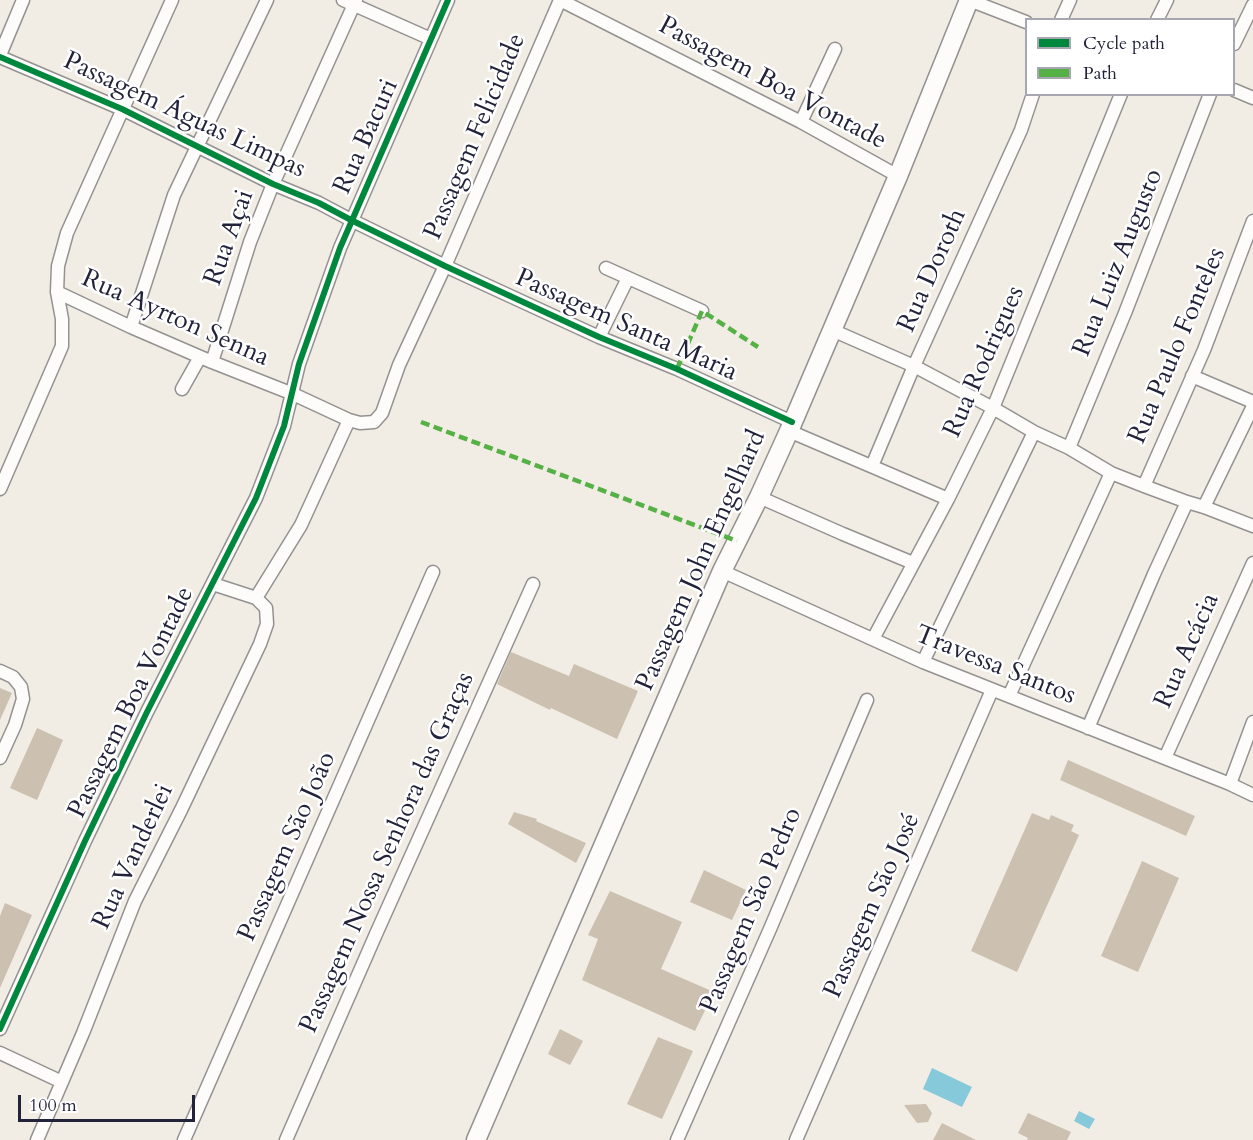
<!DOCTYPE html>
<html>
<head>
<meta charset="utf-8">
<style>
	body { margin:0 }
	#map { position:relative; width:1253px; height:1140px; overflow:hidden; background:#f2ede4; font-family:Cardo,serif }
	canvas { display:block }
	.legend { position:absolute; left:1025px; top:18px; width:210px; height:78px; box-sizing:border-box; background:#fff; border:2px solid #a7a7b1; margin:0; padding:8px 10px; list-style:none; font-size:18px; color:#22223b }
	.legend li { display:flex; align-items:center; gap:12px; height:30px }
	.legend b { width:30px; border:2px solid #a7a7b1 }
	.scale { position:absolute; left:18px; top:1095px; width:177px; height:27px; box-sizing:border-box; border:3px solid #22223b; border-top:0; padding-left:8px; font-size:18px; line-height:21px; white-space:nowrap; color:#22223b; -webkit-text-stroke:4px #fff; paint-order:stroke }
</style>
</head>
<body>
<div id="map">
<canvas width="1253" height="1140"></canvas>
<ul class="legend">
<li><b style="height:8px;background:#00873e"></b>Cycle path</li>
<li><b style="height:8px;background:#55b146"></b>Path</li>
</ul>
<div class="scale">100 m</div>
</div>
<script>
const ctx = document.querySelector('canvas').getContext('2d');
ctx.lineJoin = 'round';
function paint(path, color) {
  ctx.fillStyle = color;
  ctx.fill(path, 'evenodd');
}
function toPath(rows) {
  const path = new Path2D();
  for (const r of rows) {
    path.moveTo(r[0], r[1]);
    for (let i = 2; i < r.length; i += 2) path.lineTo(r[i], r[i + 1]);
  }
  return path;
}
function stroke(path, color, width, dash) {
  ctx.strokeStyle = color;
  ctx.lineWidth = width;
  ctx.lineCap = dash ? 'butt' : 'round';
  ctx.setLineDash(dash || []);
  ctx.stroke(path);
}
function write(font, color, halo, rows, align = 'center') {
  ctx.font = font + ' Cardo,serif';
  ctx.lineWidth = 5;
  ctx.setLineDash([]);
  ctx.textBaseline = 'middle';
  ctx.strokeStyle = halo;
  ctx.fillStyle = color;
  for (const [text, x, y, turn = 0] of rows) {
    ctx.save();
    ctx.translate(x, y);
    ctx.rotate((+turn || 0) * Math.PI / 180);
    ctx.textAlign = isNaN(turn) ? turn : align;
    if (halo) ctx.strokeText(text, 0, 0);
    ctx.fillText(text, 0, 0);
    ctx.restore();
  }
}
const water = toPath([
	[932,1068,972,1087,962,1107,923,1089],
	[1079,1111,1095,1119,1089,1129,1074,1121]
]);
const building = toPath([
	[511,652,569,676,574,664,638,691,617,739,551,708,550,710,497,684],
	[0,688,12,693,0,720],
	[37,728,63,740,37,800,10,788],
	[1068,760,1195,816,1186,836,1060,780],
	[514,812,537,819,536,821,586,843,576,863,508,824],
	[1032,813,1049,820,1051,815,1074,825,1071,831,1079,835,1017,972,971,951],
	[1142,861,1179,878,1138,972,1101,956],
	[704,870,746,890,732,920,690,902],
	[610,891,682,922,661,969,714,992,695,1031,582,980,598,939,588,935],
	[5,903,32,915,0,988,0,916],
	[560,1029,583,1041,570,1065,548,1054],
	[658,1037,693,1051,662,1119,627,1104],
	[926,1104,932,1113,928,1122,917,1123,904,1105],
	[1028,1113,1071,1132,1067,1140,1027,1140,1028,1138,1018,1133],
	[942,1123,976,1140,933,1140]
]);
const street = toPath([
	[343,0,431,39],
	[560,0,801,122,898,176],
	[969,0,1026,22],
	[1061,20,1070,0],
	[1157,20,1167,0],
	[1234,44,1253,5],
	[0,55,23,0],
	[0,57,122,109,273,184,319,203,351,220,445,266,599,337,677,369,792,422],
	[1234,90,1253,98],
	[801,122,835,49],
	[606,268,702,311],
	[57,292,131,327,212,362,293,394,349,420,360,423,374,422,382,413,399,365,445,266,560,0],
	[131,327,174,195,267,0],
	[832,330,914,366,993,408,1034,432,1069,448,1111,473,1144,486,1187,502,1204,507,1253,526],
	[599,337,628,278],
	[212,362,250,242,273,184,356,0],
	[1192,376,1253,402],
	[182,389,200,357],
	[789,431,948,499],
	[1069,448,1125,313,1210,94],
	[872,466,914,366,1021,130,1033,94],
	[1144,486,1204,350,1253,221],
	[0,489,62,346,62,319,57,292,58,266,67,233,172,0],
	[759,497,843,534,913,563],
	[1204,507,1253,406],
	[722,571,923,662,1230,784,1253,795],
	[256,598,301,525,349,420],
	[873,639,948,499,993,408,1121,94],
	[923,662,1034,432],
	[0,671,13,677,21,687,23,699,15,725,0,758],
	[1009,696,1111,473],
	[1088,728,1154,574,1187,502],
	[1165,758,1253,563],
	[1230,784,1253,722],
	[0,1029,85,841,147,712,256,498,284,426,299,364,340,248,448,0],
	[0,1053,62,1082],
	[37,1140,83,1033,135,901,181,810,260,644,267,624,266,608,256,598,213,584],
	[184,1140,433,572],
	[286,1140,376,934,533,584],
	[677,1140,770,929,867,700],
	[796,1140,992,690]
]);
const secondary = toPath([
	[476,1140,722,571,759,497,789,431,898,176,969,0]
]);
const quiet = toPath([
	[677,369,702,311,758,347],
	[421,422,737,541]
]);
const cycleway = toPath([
	[0,57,122,109,273,184,319,203,351,220,445,266,599,337,677,369,792,422],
	[0,1029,85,841,147,712,256,498,284,426,299,364,340,248,448,0]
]);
const streetNames = [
	["Passagem Boa Vontade",772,84,28],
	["Passagem Águas Limpas",184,116,25],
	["Rua Bacuri",367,137,-66],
	["Passagem Felicidade",476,137,-67],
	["Rua Açai",230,238,-70],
	["Rua Luiz Augusto",1119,263,-68],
	["Rua Doroth",933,271,-66],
	["Rua Ayrton Senna",175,319,24],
	["Passagem Santa Maria",626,326,24],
	["Rua Paulo Fonteles",1178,346,-67],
	["Rua Rodrigues",985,362,-66],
	["Passagem John Engelhard",702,561,-66],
	["Rua Acácia",1188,651,-66],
	["Travessa Santos",995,666,22],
	["Passagem Boa Vontade",132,703,-64],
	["Passagem São João",288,847,-66],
	["Passagem Nossa Senhora das Graças",388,853,-66],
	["Rua Vanderlei",134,857,-65],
	["Passagem São José",873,906,-66],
	["Passagem São Pedro",752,911,-67]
];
paint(water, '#86c9da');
paint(building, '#ccc0b1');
stroke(street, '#949291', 15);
stroke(secondary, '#949291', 21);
stroke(street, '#fdfcfb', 12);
stroke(secondary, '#fdfcfb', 18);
stroke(quiet, '#55b146', 4.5, [9, 4.5]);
stroke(cycleway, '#00873e', 6);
write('26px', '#22223b', '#fff', streetNames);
</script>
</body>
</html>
